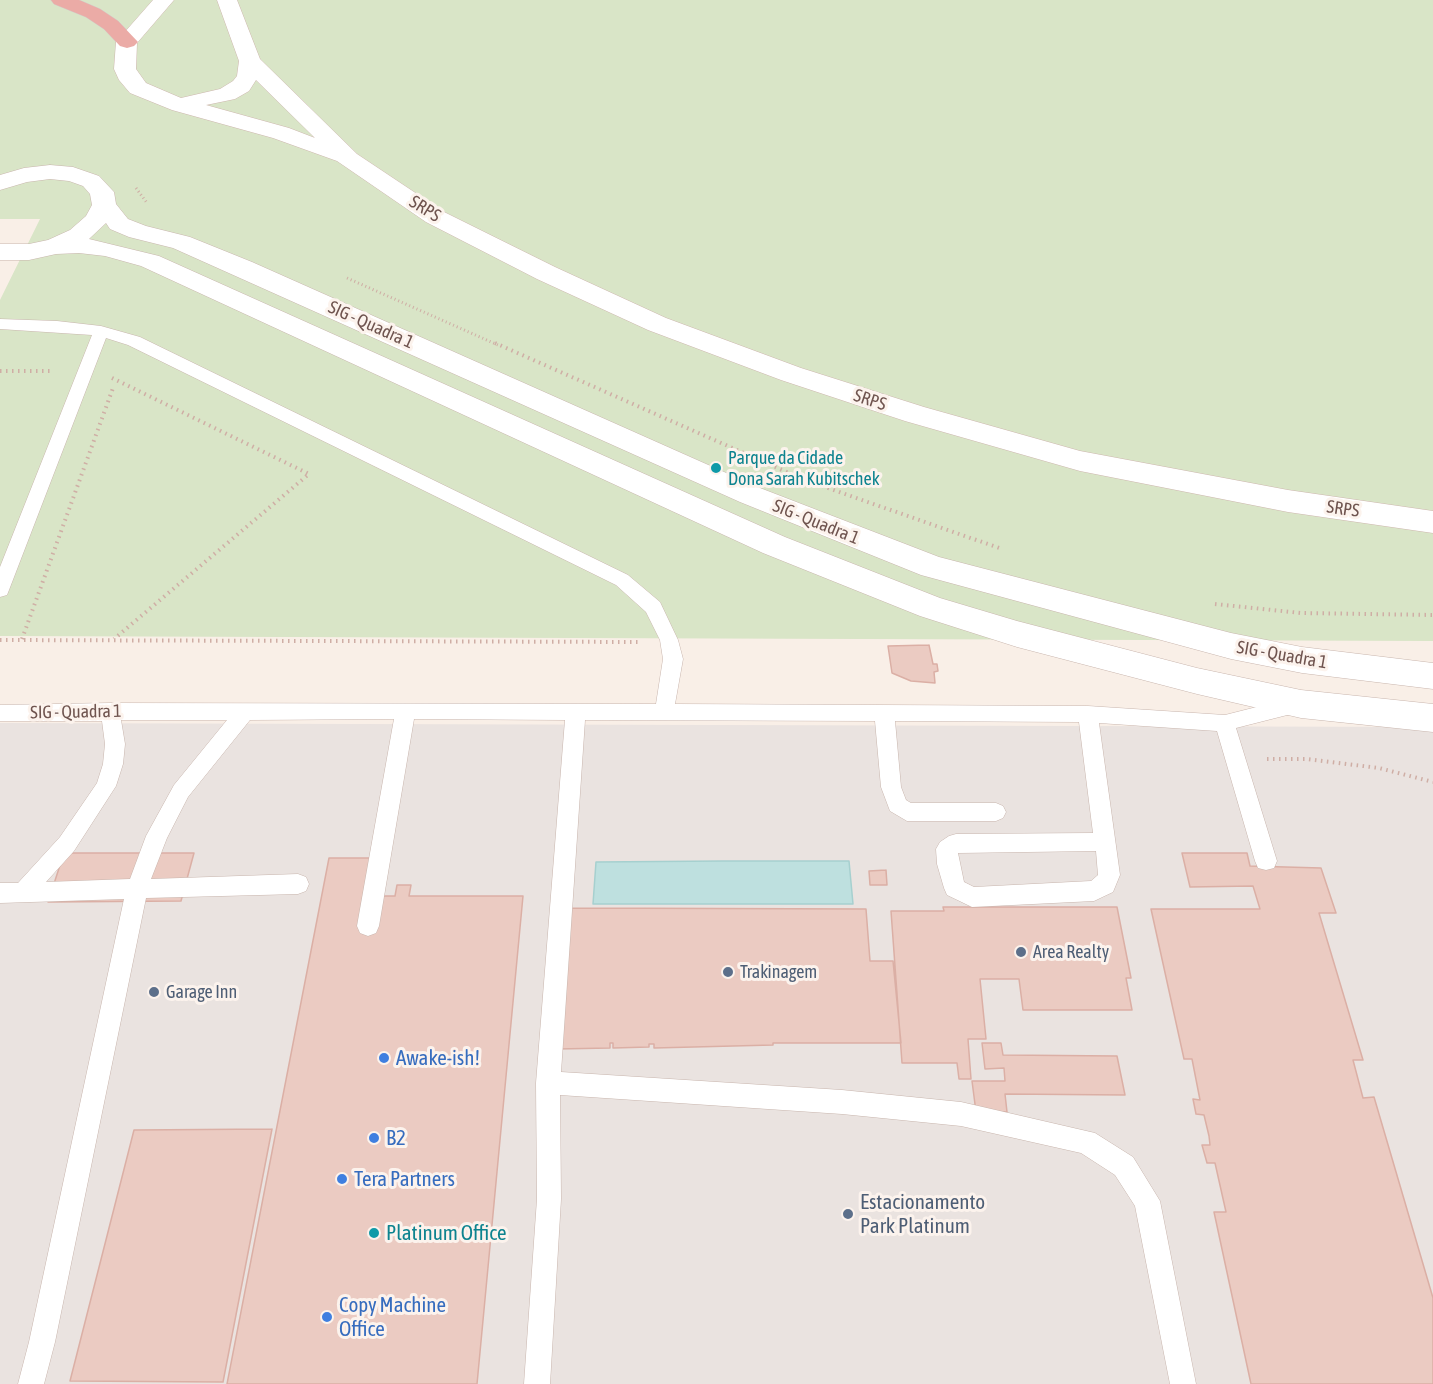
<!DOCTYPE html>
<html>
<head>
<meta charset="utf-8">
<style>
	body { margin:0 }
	canvas { display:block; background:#f9efe7 }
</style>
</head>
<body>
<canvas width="1433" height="1384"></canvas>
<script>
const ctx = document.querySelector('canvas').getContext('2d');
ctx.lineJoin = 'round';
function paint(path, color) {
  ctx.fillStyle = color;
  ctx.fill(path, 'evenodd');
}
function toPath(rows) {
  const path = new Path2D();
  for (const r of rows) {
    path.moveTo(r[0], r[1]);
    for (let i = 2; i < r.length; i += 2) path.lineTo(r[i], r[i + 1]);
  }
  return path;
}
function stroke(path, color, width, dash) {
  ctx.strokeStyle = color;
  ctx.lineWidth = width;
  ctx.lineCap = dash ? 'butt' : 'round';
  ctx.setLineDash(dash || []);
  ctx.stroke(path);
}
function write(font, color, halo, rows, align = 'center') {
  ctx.font = font + ' "Asap Condensed",sans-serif';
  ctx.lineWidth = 6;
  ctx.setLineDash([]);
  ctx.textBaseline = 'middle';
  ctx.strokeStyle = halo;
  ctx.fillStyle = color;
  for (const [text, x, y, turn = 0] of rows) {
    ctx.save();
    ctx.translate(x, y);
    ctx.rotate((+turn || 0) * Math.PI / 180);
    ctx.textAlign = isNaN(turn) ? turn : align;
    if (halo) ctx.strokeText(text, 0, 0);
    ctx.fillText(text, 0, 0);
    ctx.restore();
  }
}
const industrial = toPath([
	[0,723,1433,727,1433,1384,0,1384]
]);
const green = toPath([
	[0,0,1433,0,1433,641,0,636,0,300,40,219,0,219]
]);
const water = toPath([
	[722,861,849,861,853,904,593,904,596,862,722,861]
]);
const building = toPath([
	[929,645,933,664,937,664,938,671,934,672,935,683,911,681,892,673,888,646,929,645],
	[64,853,194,853,181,901,48,902,64,853],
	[1182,853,1247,853,1250,866,1321,868,1336,913,1319,913,1363,1060,1353,1060,1363,1098,1374,1097,1433,1298,1433,1384,1251,1384,1214,1212,1226,1212,1215,1163,1207,1163,1202,1145,1210,1145,1209,1136,1204,1115,1196,1114,1193,1099,1200,1100,1192,1059,1184,1059,1151,909,1260,909,1253,886,1190,887,1182,853],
	[329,858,370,858,364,896,395,896,397,885,411,885,409,896,523,896,477,1384,227,1384,329,858],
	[886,870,887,885,870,885,869,871,886,870],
	[943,907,1117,907,1131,978,1126,978,1132,1010,1023,1010,1019,979,980,979,986,1039,968,1039,971,1079,959,1079,957,1063,902,1063,891,911,944,911,943,907],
	[568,908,866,909,870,961,893,961,901,1043,773,1043,773,1045,654,1048,654,1044,649,1044,649,1047,613,1048,613,1043,610,1043,610,1048,557,1049,568,908],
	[982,1043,1001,1043,1003,1055,1117,1056,1125,1095,1005,1094,1007,1112,976,1112,972,1081,1005,1081,1004,1068,985,1069,982,1043],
	[272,1129,223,1382,70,1381,134,1130,272,1129]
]);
const pathFar1 = toPath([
	[136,188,147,203],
	[347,278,498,345]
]);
const path = toPath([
	[495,343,798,477],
	[0,371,54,371],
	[112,378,309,474,114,639],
	[805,480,1002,549],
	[1215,604,1301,613,1433,615],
	[22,639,113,388],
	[0,640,638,642],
	[1267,759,1307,759,1379,768,1433,782]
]);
const lane = toPath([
	[0,319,57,321,101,326,140,337,628,575,660,602,678,640,683,659,675,704,1088,706,1225,715,1300,696,1307,698,1310,704,1307,710,1236,728,1277,861,1274,868,1266,870,1258,868,1255,861,1217,731,1099,723,1120,875,1113,892,1094,901,972,907,947,895,944,888,937,864,936,849,940,842,949,836,956,834,1093,833,1079,722,895,721,901,787,906,800,911,803,996,803,1003,806,1006,812,1003,818,996,821,907,821,890,811,881,787,875,721,585,720,561,1072,842,1090,961,1102,1095,1133,1133,1157,1160,1201,1196,1384,1170,1384,1135,1206,1115,1175,1081,1153,961,1126,842,1114,560,1095,561,1199,550,1384,524,1384,537,1199,536,1083,565,720,414,719,379,926,376,933,368,936,360,933,357,926,394,719,250,720,188,797,167,838,151,879,298,874,306,877,309,884,306,891,298,894,146,898,55,1342,44,1384,18,1384,29,1342,124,899,0,903,0,883,18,883,60,837,97,783,103,764,105,744,102,721,0,721,0,705,110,703,656,704,663,659,660,640,646,612,616,585,128,345,106,338,9,590,7,595,0,597,0,567,92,335,0,329,0,319],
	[121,720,227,720,174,785,146,836,130,879,46,882,74,851,116,786,123,764,125,744,121,720],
	[1096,851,1098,875,1091,881,974,887,964,882,958,853,1096,851]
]);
const street = toPath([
	[50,165,73,167,99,176,114,192,116,204,128,219,146,226,190,237,252,262,760,488,939,557,1231,633,1302,647,1433,663,1433,689,1302,673,1231,659,921,575,740,502,173,248,129,237,110,229,106,223,89,239,159,256,785,537,940,598,1017,621,1197,668,1301,690,1433,704,1433,732,1301,718,1197,694,1017,647,920,616,763,553,141,266,105,256,79,253,56,254,29,260,0,260,0,244,29,244,48,240,70,230,86,216,92,205,90,194,83,186,69,181,50,179,27,182,0,190,0,175,24,168,50,165]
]);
const secondary = toPath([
	[153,0,174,0,137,43,136,69,146,83,181,98,220,89,233,81,237,76,239,61,217,0,237,0,260,59,357,154,444,212,555,267,666,318,801,368,924,407,1080,451,1288,490,1433,511,1433,533,1288,512,1080,471,905,421,781,380,648,330,537,279,426,222,337,161,273,138,172,110,130,93,119,80,114,69,116,42,153,0],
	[256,80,315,138,289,128,206,105,235,99,249,91,256,80]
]);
const highway = toPath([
	[51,0,79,0,100,9,118,21,138,42,134,46,127,48,120,46,104,29,86,17,54,4,51,0]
]);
const markers = [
	[716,468,6,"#0f9aa8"],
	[1021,952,6,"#5c6f8a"],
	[728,972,6,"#5c6f8a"],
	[154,992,6,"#5c6f8a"],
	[384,1058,6,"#3f7fe0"],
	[374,1138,6,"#3f7fe0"],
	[342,1179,6,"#3f7fe0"],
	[848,1214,6,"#5c6f8a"],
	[374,1233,6,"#0f9aa8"],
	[327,1317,6,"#3f7fe0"]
];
const streetNames = [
	["SRPS",425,209,32],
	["SIG - Quadra 1",371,325,24],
	["SRPS",870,400,18],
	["SRPS",1343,509,8],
	["SIG - Quadra 1",816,522,22],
	["SIG - Quadra 1",1282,655,10],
	["SIG - Quadra 1",76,712,-1]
];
const cultureNames = [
	["Parque da Cidade",728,458],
	["Dona Sarah Kubitschek",728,479]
];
const serviceNames = [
	["Area Realty",1033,952],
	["Trakinagem",740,972],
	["Garage Inn",166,992]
];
const nearShopnames = [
	["Awake-ish!",396,1058],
	["B2",386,1138],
	["Tera Partners",354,1179],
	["Copy Machine",339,1305],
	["Office",339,1329]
];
const nearServicenames = [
	["Estacionamento",860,1202],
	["Park Platinum",860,1226]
];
const nearCulturenames = [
	["Platinum Office",386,1233]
];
paint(industrial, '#eae3e0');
paint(green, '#d9e5c7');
paint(water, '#bee0df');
stroke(water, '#a6d0cf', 1.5);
paint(building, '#ebcbc2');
stroke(building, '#dbafa5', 1.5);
stroke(lane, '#c9b6ae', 1);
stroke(street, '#c9b6ae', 1);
stroke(secondary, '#ceb7af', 1);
stroke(highway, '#d4ccca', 1);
stroke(pathFar1, '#cfaea5', 3, [1, 3]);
stroke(path, '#cfaea5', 4, [1.5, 4.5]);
paint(lane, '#fff');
paint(street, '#fff');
paint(secondary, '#fff');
paint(highway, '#ebaba6');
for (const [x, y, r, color] of markers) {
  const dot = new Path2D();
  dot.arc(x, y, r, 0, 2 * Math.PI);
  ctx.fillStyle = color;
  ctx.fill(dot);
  stroke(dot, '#fcf3ed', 2);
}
write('18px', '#6f544f', '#fcf3ed', streetNames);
write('18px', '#0d838f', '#fcf3ed', cultureNames, 'left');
write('18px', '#4e5e75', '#fcf3ed', serviceNames, 'left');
write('21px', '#366cbe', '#fcf3ed', nearShopnames, 'left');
write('21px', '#4e5e75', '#fcf3ed', nearServicenames, 'left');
write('21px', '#0d838f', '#fcf3ed', nearCulturenames, 'left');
</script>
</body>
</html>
